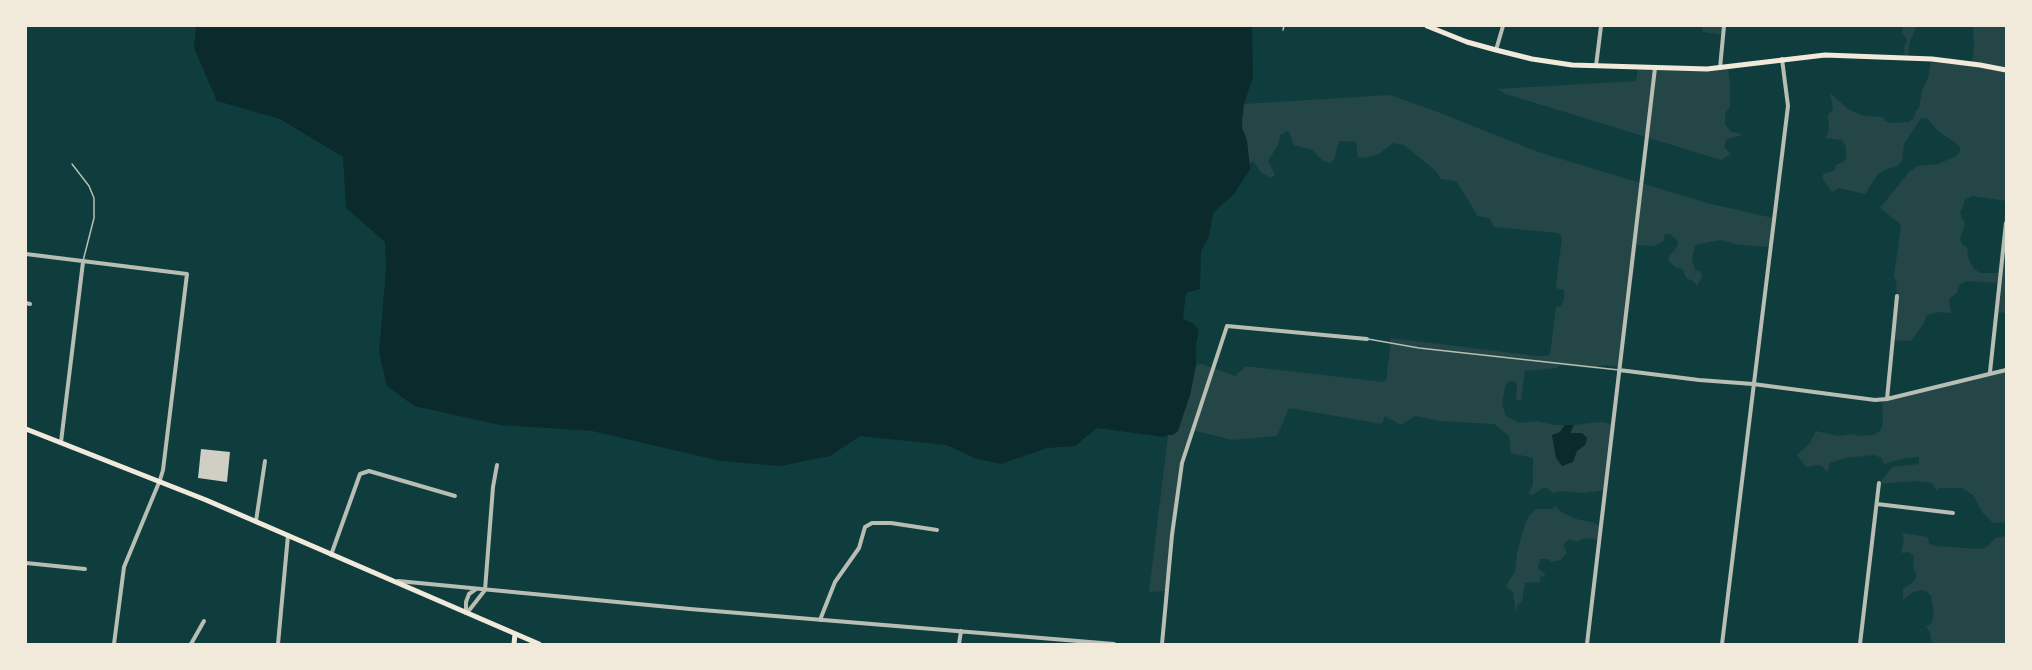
<!DOCTYPE html>
<html>
<head>
<meta charset="utf-8">
<style>
	body { margin:0 }
	#map { position:relative; width:2032px; height:670px; overflow:hidden; background:#0f3d3e; font-family:Ubuntu,sans-serif }
	canvas { display:block }
	.frame { position:absolute; inset:0; border:27px solid #f1e9da; pointer-events:none }
</style>
</head>
<body>
<div id="map">
<canvas width="2032" height="670"></canvas>
<div class="frame"></div>
</div>
<script>
const ctx = document.querySelector('canvas').getContext('2d');
ctx.lineJoin = 'round';
function paint(path, color) {
  ctx.fillStyle = color;
  ctx.fill(path, 'evenodd');
}
function toPath(rows) {
  const path = new Path2D();
  for (const r of rows) {
    path.moveTo(r[0], r[1]);
    for (let i = 2; i < r.length; i += 2) path.lineTo(r[i], r[i + 1]);
  }
  return path;
}
function stroke(path, color, width, dash) {
  ctx.strokeStyle = color;
  ctx.lineWidth = width;
  ctx.lineCap = dash ? 'butt' : 'round';
  ctx.setLineDash(dash || []);
  ctx.stroke(path);
}
const green = toPath([
	[1702,26,1725,26,1723,35,1703,32],
	[1903,26,1917,26,1910,41,1908,57,1905,57,1904,48,1907,40,1902,33],
	[1973,26,2006,26,2006,201,1972,196,1965,200,1960,213,1965,224,1960,239,1963,245,1967,247,1968,257,1973,268,1980,273,1998,273,2006,203,2006,313,1997,312,1998,283,1966,281,1959,285,1957,293,1951,297,1949,301,1951,313,1940,312,1927,315,1924,323,1911,341,1893,340,1897,295,1896,281,1894,276,1901,227,1900,224,1880,208,1910,171,1918,166,1938,164,1956,156,1960,152,1960,147,1956,143,1938,131,1927,118,1921,118,1904,144,1902,160,1898,166,1885,170,1878,174,1865,194,1839,188,1832,192,1823,180,1823,174,1834,171,1836,165,1844,162,1846,157,1846,147,1842,140,1825,138,1829,130,1828,115,1833,109,1830,93,1848,109,1864,116,1883,117,1885,121,1891,123,1908,122,1913,119,1916,111,1919,108,1922,90,1928,78,1931,61,1972,63,1974,48],
	[1720,66,1728,67,1730,86,1730,107,1725,114,1725,124,1730,131,1743,135,1727,139,1724,147,1731,154,1721,160,1506,94,1497,89,1636,81,1638,68],
	[1390,95,1435,111,1538,152,1707,203,1773,218,1770,247,1739,245,1721,240,1699,244,1695,246,1692,260,1695,270,1701,272,1702,276,1697,286,1693,281,1686,278,1683,269,1675,267,1669,262,1668,258,1678,245,1678,241,1670,234,1665,234,1663,242,1654,246,1637,245,1621,367,1602,365,1597,369,1560,365,1557,368,1525,371,1521,401,1516,400,1517,385,1515,381,1509,381,1505,386,1502,405,1506,416,1520,423,1537,421,1554,425,1565,425,1560,432,1577,451,1585,445,1587,438,1582,434,1570,433,1574,425,1601,422,1613,424,1606,490,1583,493,1562,491,1553,493,1545,487,1533,495,1528,494,1533,485,1533,458,1511,453,1509,436,1494,424,1440,421,1415,416,1401,425,1385,416,1382,424,1289,408,1277,436,1232,440,1192,430,1180,464,1166,591,1149,592,1168,435,1190,395,1196,365,1202,364,1235,376,1245,367,1253,367,1383,382,1386,380,1390,349,1390,338,1537,356,1547,356,1550,354,1556,308,1561,306,1564,299,1564,290,1558,289,1556,286,1562,237,1558,233,1494,227,1490,218,1476,216,1477,214,1456,181,1441,179,1436,171,1404,145,1393,143,1379,154,1364,158,1358,157,1356,142,1339,141,1334,160,1330,163,1323,161,1312,150,1294,145,1289,132,1287,131,1280,135,1278,145,1268,161,1275,175,1271,178,1262,173,1253,161,1249,163,1247,141,1242,128,1244,104],
	[2006,369,2006,522,1993,523,1982,512,1974,496,1962,488,1939,488,1937,491,1932,483,1915,481,1879,484,1892,467,1919,464,1919,457,1902,459,1884,464,1881,458,1875,455,1845,458,1830,463,1827,472,1824,468,1819,465,1806,467,1797,455,1810,443,1816,431,1837,436,1852,434,1860,436,1874,435,1880,431,1883,424,1882,400,1950,383,1989,371],
	[1555,505,1561,512,1576,519,1592,522,1602,527,1600,540,1585,538,1576,542,1569,539,1563,545,1567,553,1560,560,1551,562,1549,559,1540,559,1538,568,1546,575,1540,577,1540,582,1525,583,1522,602,1517,606,1516,614,1513,592,1506,586,1515,571,1517,553,1523,531,1528,517,1536,509,1553,509],
	[1902,533,1928,537,1929,544,1935,546,1980,549,1987,547,1995,538,2006,536,2006,644,1932,644,1930,632,1926,626,1931,624,1934,615,1931,596,1927,592,1922,590,1913,592,1903,600,1903,589,1914,581,1917,576,1913,567,1914,556,1909,552,1901,553,1904,540]
]);
const water = toPath([
	[196,26,1252,26,1253,77,1244,104,1242,118,1242,128,1247,141,1250,169,1234,194,1213,213,1209,236,1201,251,1200,289,1186,293,1183,319,1194,324,1199,330,1196,345,1196,365,1190,395,1178,431,1173,435,1168,435,1164,437,1097,428,1075,446,1047,448,1001,464,977,459,946,445,860,436,830,456,780,466,721,461,592,431,500,425,414,406,387,386,379,352,386,269,385,242,346,208,343,157,280,119,217,101,194,48],
	[1565,425,1574,425,1570,433,1582,433,1587,438,1585,445,1577,451,1573,462,1562,466,1556,458,1552,435,1560,432]
]);
const building = toPath([
	[201,449,230,452,227,482,198,478]
]);
const service = toPath([
	[1283,30,1284,26],
	[72,164,89,186,94,198,94,218,83,261],
	[1368,339,1419,348,1619,370]
]);
const minor = toPath([
	[1496,50,1503,26],
	[1596,66,1601,26],
	[1720,68,1724,26],
	[26,254,187,274,163,470,160,480,124,567,114,644],
	[26,303,30,304],
	[1619,370,1699,380,1753,384,1875,400,1887,399,2006,370],
	[1990,372,2006,223],
	[1887,399,1897,296],
	[61,442,83,262],
	[1877,504,1953,513],
	[256,521,265,461],
	[331,555,360,474,369,471,455,496],
	[26,563,85,569],
	[398,581,690,609,1114,644],
	[466,613,466,602,469,594,476,589],
	[467,613,485,590,493,487,497,465],
	[820,620,835,582,859,548,865,527,872,523,891,523,937,530],
	[191,644,204,621],
	[278,644,288,535],
	[959,644,961,631],
	[1162,644,1172,535,1182,463,1227,326,1367,339],
	[1587,644,1655,68],
	[1722,644,1788,106,1782,59],
	[1860,644,1879,483]
]);
const secondary = toPath([
	[1427,26,1467,42,1496,50,1532,59,1572,65,1707,69,1825,55,1932,59,1980,65,2006,70],
	[26,429,206,500,539,644],
	[514,644,515,634]
]);
paint(green, '#244646');
paint(water, '#0a2a2b');
paint(building, '#cfcfc3');
stroke(service, '#b8beb3', 1.5);
stroke(minor, '#b8beb3', 4);
stroke(secondary, '#f1e9da', 5);
</script>
</body>
</html>
